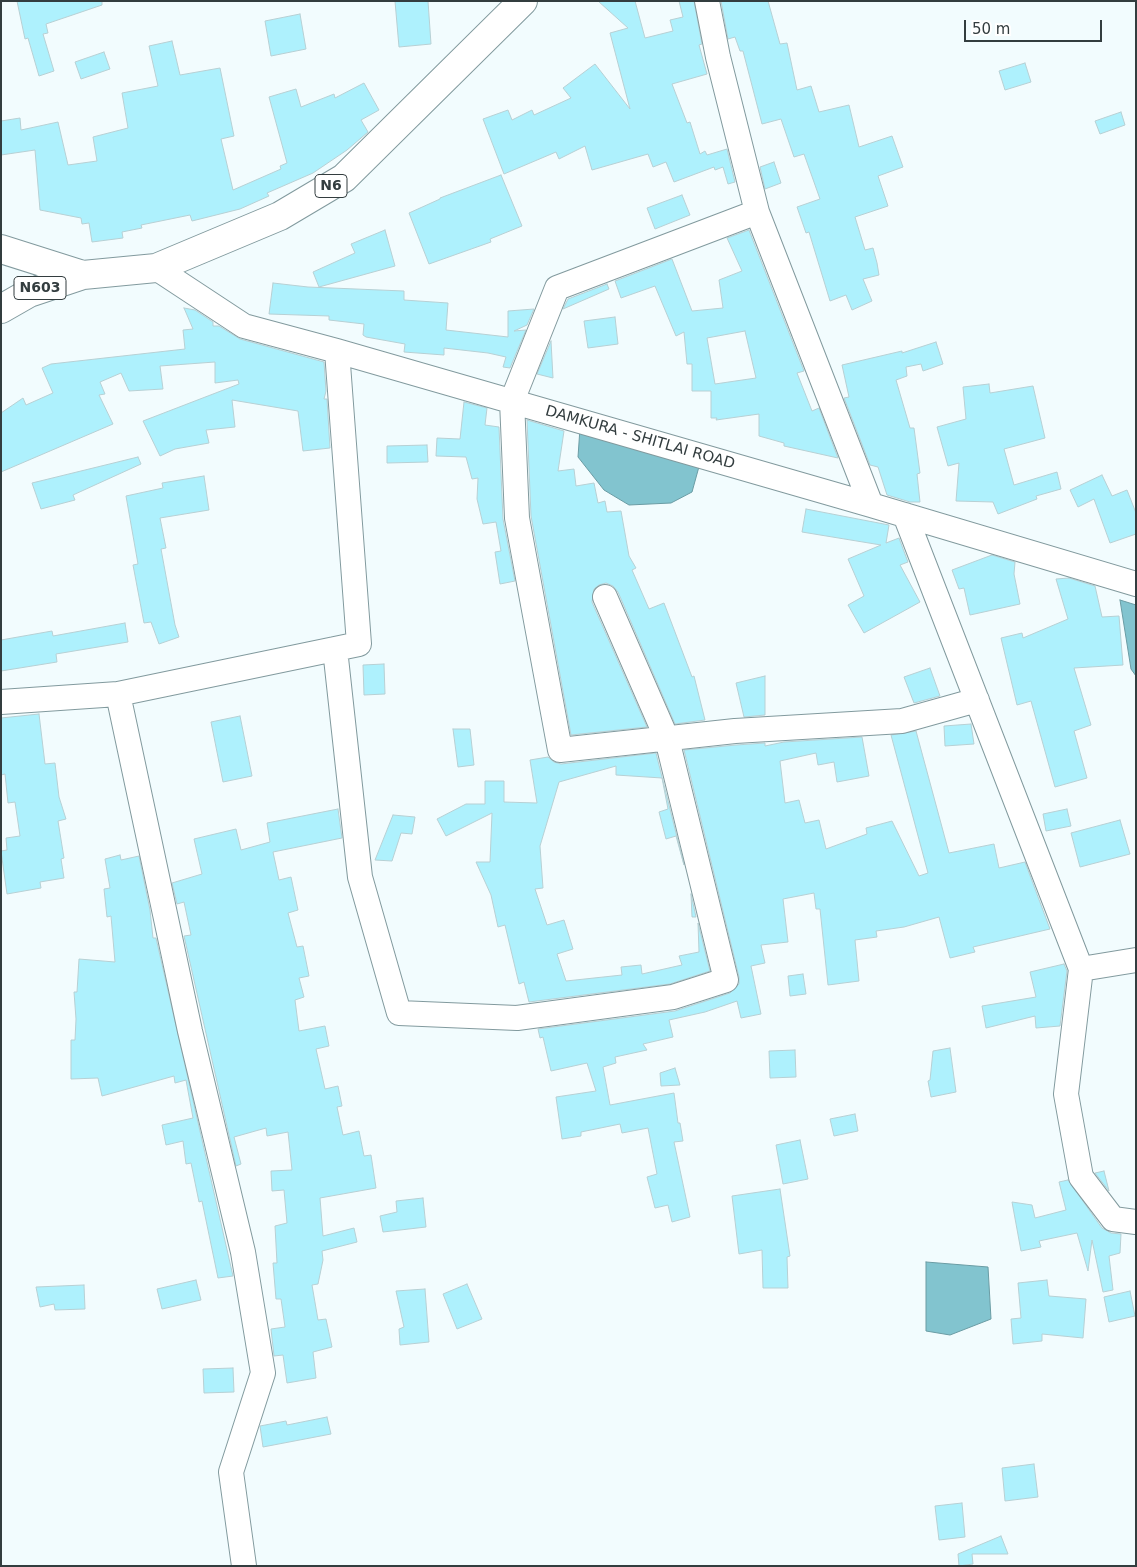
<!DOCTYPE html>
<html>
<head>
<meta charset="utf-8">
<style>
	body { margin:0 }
	#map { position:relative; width:1137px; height:1567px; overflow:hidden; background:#f2fcfe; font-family:"DejaVu Sans",sans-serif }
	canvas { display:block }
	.frame { position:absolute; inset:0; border:2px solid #333d3f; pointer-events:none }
	.scale { position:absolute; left:964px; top:20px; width:138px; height:22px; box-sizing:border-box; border:2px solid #333d3f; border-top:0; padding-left:6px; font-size:15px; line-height:18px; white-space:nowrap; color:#333d3f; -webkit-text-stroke:4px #fff; paint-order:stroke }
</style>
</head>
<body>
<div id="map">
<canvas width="1137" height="1567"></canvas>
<div class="frame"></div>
<div class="scale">50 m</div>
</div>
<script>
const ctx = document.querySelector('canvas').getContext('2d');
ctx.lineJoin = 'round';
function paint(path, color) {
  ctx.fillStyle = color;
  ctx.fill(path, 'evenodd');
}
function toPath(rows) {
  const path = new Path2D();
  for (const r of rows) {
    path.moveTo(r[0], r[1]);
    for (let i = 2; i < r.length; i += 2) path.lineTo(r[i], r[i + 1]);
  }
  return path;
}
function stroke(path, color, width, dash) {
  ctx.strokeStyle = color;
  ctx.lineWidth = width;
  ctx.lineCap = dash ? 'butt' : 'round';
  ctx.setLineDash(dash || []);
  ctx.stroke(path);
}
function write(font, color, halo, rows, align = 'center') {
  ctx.font = font + ' "DejaVu Sans",sans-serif';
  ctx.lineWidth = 4;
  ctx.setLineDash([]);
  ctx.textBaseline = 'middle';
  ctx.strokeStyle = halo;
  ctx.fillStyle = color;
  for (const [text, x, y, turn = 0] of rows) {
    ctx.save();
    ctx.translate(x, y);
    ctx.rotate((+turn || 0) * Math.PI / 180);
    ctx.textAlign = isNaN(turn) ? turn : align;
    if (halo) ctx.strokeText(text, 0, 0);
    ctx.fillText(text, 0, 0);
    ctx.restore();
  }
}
const water = toPath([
	[580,428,700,463,692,492,671,503,629,505,604,490,578,457,580,428],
	[1120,600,1136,605,1136,676,1131,669,1120,600],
	[926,1262,988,1267,991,1319,950,1335,926,1331,926,1262]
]);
const building = toPath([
	[17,1,102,1,102,5,46,24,48,33,43,34,54,71,39,76,28,38,25,39,17,1],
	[395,1,428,1,431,44,399,47,395,1],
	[598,1,635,1,645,38,673,31,670,20,683,17,679,1,694,1,702,44,699,45,707,74,672,84,687,123,690,122,700,154,705,151,707,155,727,149,735,182,728,184,723,167,715,170,714,167,674,182,666,162,653,167,648,154,592,170,585,146,559,159,556,152,504,174,483,119,508,110,512,120,532,110,534,115,571,98,563,88,595,64,630,109,610,33,628,28,598,1],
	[721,1,768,1,780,44,787,43,797,90,811,86,819,112,849,105,859,147,892,136,903,167,878,176,888,206,855,217,865,250,873,248,877,263,879,275,863,279,872,301,852,310,846,295,830,301,809,232,806,233,797,207,820,199,804,154,794,157,781,119,762,124,743,51,740,51,735,37,728,39,721,1],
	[300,14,306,49,271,56,265,21,300,14],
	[172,41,180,75,220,68,234,136,221,139,233,190,281,169,280,166,287,163,269,97,296,89,301,107,334,94,335,98,364,83,379,110,361,120,368,132,347,150,313,173,267,193,269,196,240,209,192,221,190,215,141,225,142,228,122,232,123,238,92,242,89,223,82,224,81,218,40,210,35,150,1,155,1,121,20,118,21,130,58,122,68,165,97,161,93,137,128,128,122,93,158,86,149,46,172,41],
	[104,52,110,69,81,79,75,62,104,52],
	[1025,63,1031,82,1005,90,999,71,1025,63],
	[1121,112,1125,125,1100,134,1095,121,1121,112],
	[774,162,781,183,765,189,760,167,774,162],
	[501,175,522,226,490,239,491,242,429,264,409,213,440,199,440,198,501,175],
	[682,195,690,215,655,229,647,208,682,195],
	[385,230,395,266,319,287,313,272,355,253,351,244,385,230],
	[749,230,804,371,797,373,812,411,819,408,838,458,784,446,784,443,759,436,759,414,716,420,717,418,711,418,711,391,692,391,692,364,687,364,684,332,676,336,655,286,621,298,615,281,672,259,692,311,723,308,719,280,742,271,727,238,749,230],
	[745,331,756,378,715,384,707,338,745,331],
	[273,283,308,287,404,291,404,300,448,303,446,330,508,337,508,311,534,309,527,325,514,331,526,330,510,368,503,367,506,357,488,353,444,348,444,355,404,352,405,344,366,337,363,335,364,324,329,320,329,316,269,314,273,283],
	[607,284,609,289,563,309,568,299,607,284],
	[184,308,195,310,213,322,213,326,219,326,240,339,324,362,326,391,324,399,327,399,330,448,303,451,298,411,232,400,235,427,206,430,209,443,175,449,160,456,143,421,239,384,238,380,215,383,215,362,160,366,163,389,129,391,121,373,100,382,105,394,99,395,113,424,1,472,1,413,23,398,26,405,53,393,42,368,51,364,185,349,183,330,193,329,184,308],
	[615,317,618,344,588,348,584,321,615,317],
	[551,341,553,378,537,374,551,341],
	[936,342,943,364,923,371,921,364,906,367,907,376,896,380,910,428,914,428,920,473,917,474,920,502,910,502,887,495,878,467,870,465,844,398,849,397,842,365,902,351,902,353,936,342],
	[989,384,990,393,1033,386,1045,438,1004,449,1014,485,1057,472,1061,489,1036,496,1037,499,998,514,993,502,956,501,959,463,948,466,937,427,966,419,963,387,989,384],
	[464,402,487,408,485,425,499,427,503,519,515,581,500,584,495,552,501,551,496,522,483,524,477,499,478,478,472,479,466,457,436,456,437,438,460,439,464,402],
	[527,420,564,431,558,471,574,469,576,486,594,483,598,503,605,501,607,512,621,511,629,556,636,568,632,570,649,609,664,603,692,677,694,676,705,720,675,724,618,592,613,586,606,583,599,585,594,589,592,602,647,727,571,735,531,516,527,420],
	[427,445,428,462,387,463,387,446,427,445],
	[138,457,141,464,73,495,75,500,41,509,32,483,138,457],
	[1102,475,1112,496,1127,490,1136,513,1136,534,1110,543,1094,499,1078,507,1070,490,1102,475],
	[204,476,209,510,160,518,166,548,161,549,175,625,179,637,159,644,151,622,144,623,133,565,138,564,126,496,163,488,162,483,204,476],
	[806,509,889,525,886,543,899,538,908,562,900,565,920,602,864,633,848,605,864,596,848,559,881,545,802,532,806,509],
	[992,555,1015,562,1014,574,1020,604,970,615,964,588,959,589,952,570,992,555],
	[1069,578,1095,586,1102,617,1119,616,1123,665,1074,668,1091,725,1074,731,1087,778,1055,787,1031,701,1017,705,1001,638,1022,633,1023,638,1068,619,1056,579,1069,578],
	[125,623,128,642,56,654,57,662,1,671,1,640,52,631,53,636,125,623],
	[384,664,385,694,364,695,363,665,384,664],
	[930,668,940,696,914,703,904,677,930,668],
	[765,676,765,715,744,717,736,683,765,676],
	[39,714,45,764,55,763,59,797,66,819,58,821,64,858,61,859,64,878,40,882,41,888,7,894,1,851,7,850,6,838,20,836,15,802,8,803,5,774,1,775,1,718,39,714],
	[240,716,252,776,223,782,211,722,240,716],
	[971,724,974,744,945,746,944,726,971,724],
	[453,729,470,729,474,765,458,767,453,729],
	[916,731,949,853,994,844,999,868,1025,862,1050,929,973,947,975,952,950,958,939,917,904,927,876,931,877,937,855,940,859,981,828,985,820,909,816,909,814,893,783,899,788,942,761,945,765,963,751,966,761,1014,741,1018,737,1001,705,1012,669,1020,673,1037,643,1044,647,1050,615,1057,616,1063,603,1067,610,1105,674,1093,678,1123,680,1123,683,1141,674,1142,690,1217,672,1222,668,1205,655,1208,647,1177,657,1174,648,1128,622,1133,620,1124,581,1132,581,1136,562,1139,556,1097,596,1091,587,1063,551,1071,543,1037,540,1038,538,1029,675,1011,730,993,739,984,739,977,684,750,736,745,765,743,765,746,784,742,862,737,869,776,837,782,834,762,818,765,816,753,780,761,785,803,799,800,805,823,819,820,826,849,867,834,866,828,892,821,919,876,928,873,891,735,916,731],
	[656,753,684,865,676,836,666,839,659,812,668,809,662,778,616,775,616,766,559,782,540,846,543,888,535,889,547,925,564,920,573,949,557,954,566,981,622,975,621,967,641,965,642,974,682,965,679,956,699,952,698,923,710,971,670,984,529,1002,524,982,519,984,505,925,498,927,491,895,476,862,490,862,492,813,446,836,437,819,466,804,485,804,485,781,504,781,504,802,537,803,530,760,548,757,554,762,561,764,656,753],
	[338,809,342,838,273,852,279,880,291,877,298,910,288,913,297,947,303,946,309,976,299,978,304,997,295,1000,299,1031,325,1026,329,1046,316,1049,325,1089,338,1086,342,1106,337,1107,343,1135,359,1131,364,1156,371,1155,376,1188,320,1198,323,1236,354,1228,357,1242,322,1251,323,1260,318,1284,312,1285,318,1320,326,1319,332,1347,313,1352,316,1378,287,1383,283,1355,274,1356,271,1329,285,1327,281,1299,276,1299,273,1263,277,1263,275,1226,287,1223,284,1190,272,1191,271,1171,292,1170,288,1132,267,1136,266,1128,234,1137,241,1164,236,1166,184,936,191,935,184,902,177,904,172,883,202,874,194,839,236,829,241,850,270,842,267,823,338,809],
	[1067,809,1071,826,1046,831,1043,814,1067,809],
	[393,815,415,817,412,834,401,833,392,861,375,860,393,815],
	[1120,820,1130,854,1080,867,1071,833,1120,820],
	[120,855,121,860,139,856,150,910,153,938,156,938,233,1276,218,1278,202,1201,199,1202,191,1163,186,1164,183,1141,166,1145,162,1125,193,1118,186,1080,175,1083,174,1076,102,1096,98,1078,71,1079,71,1040,75,1040,76,1019,74,992,77,992,79,959,115,962,111,916,107,917,104,889,110,888,105,859,120,855],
	[691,894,696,917,692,917,691,894],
	[1064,964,1067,971,1060,1026,1036,1028,1035,1016,986,1028,982,1006,1036,997,1030,972,1064,964],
	[803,974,806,994,790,996,788,976,803,974],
	[950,1048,956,1092,931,1097,928,1081,930,1080,933,1051,950,1048],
	[795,1050,796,1077,770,1078,769,1051,795,1050],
	[675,1068,680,1085,661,1086,660,1073,675,1068],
	[855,1114,858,1131,834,1136,830,1119,855,1114],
	[800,1140,808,1179,783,1184,776,1145,800,1140],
	[1104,1171,1109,1191,1095,1173,1104,1171],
	[1068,1180,1102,1228,1111,1233,1121,1234,1120,1253,1109,1256,1113,1290,1103,1292,1092,1240,1088,1271,1077,1233,1039,1241,1041,1247,1021,1251,1012,1202,1032,1205,1035,1218,1066,1210,1059,1182,1068,1180],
	[780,1189,790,1256,787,1257,788,1288,763,1288,762,1250,739,1254,732,1196,780,1189],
	[423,1198,426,1227,383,1232,380,1216,397,1212,396,1201,423,1198],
	[196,1280,201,1300,162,1309,157,1289,196,1280],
	[1047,1280,1049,1296,1086,1299,1083,1338,1042,1334,1042,1341,1013,1344,1011,1319,1021,1318,1018,1283,1047,1280],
	[467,1284,482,1319,457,1329,443,1294,467,1284],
	[84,1285,85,1309,55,1310,54,1304,40,1307,36,1287,84,1285],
	[425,1289,429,1342,400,1345,399,1329,404,1327,396,1291,425,1289],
	[1130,1291,1135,1316,1109,1322,1104,1297,1130,1291],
	[233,1368,234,1392,204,1393,203,1369,233,1368],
	[327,1417,331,1434,263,1447,260,1426,286,1421,287,1425,327,1417],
	[1034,1464,1038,1497,1005,1501,1002,1468,1034,1464],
	[962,1503,965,1537,939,1540,935,1506,962,1503],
	[1001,1536,1008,1554,972,1554,973,1564,959,1566,958,1554,1001,1536]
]);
const minor = toPath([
	[707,1,718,57,757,212,871,505],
	[757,212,557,288,512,401,517,518,560,750,735,731,902,721,977,700],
	[156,268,244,326,337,351,871,505,1136,584],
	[905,515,1081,969,1136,960],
	[335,649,360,877,399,1013,517,1018,673,997,726,980,667,739,605,597],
	[118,694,359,644,337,351],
	[1,702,118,694,190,1031,243,1252,263,1373,231,1472,244,1566],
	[1081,969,1066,1094,1081,1177,1113,1219,1136,1222]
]);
const highway = toPath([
	[1,249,83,275],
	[1,309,29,293,83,275,156,268,280,216,344,178,523,1]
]);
const shields = [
	[331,186,32],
	[40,288,52]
];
const shieldNames = [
	["N6",331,186],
	["N603",40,288]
];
const streetNames = [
	["DAMKURA - SHITLAI ROAD",640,438,16]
];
paint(water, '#82c4cf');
stroke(water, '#6a9ca4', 1);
paint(building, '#aef1fd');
stroke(building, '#b7d0d4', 1);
stroke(minor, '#829a9e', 26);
stroke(highway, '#829a9e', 30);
stroke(minor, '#fff', 24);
stroke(highway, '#fff', 28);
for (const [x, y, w] of shields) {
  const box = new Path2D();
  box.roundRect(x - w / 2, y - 11.5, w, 23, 4);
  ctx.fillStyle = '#fff';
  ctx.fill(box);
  stroke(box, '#333d3f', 1);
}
write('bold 14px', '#333d3f', null, shieldNames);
write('15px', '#333d3f', '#fff', streetNames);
</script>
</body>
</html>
